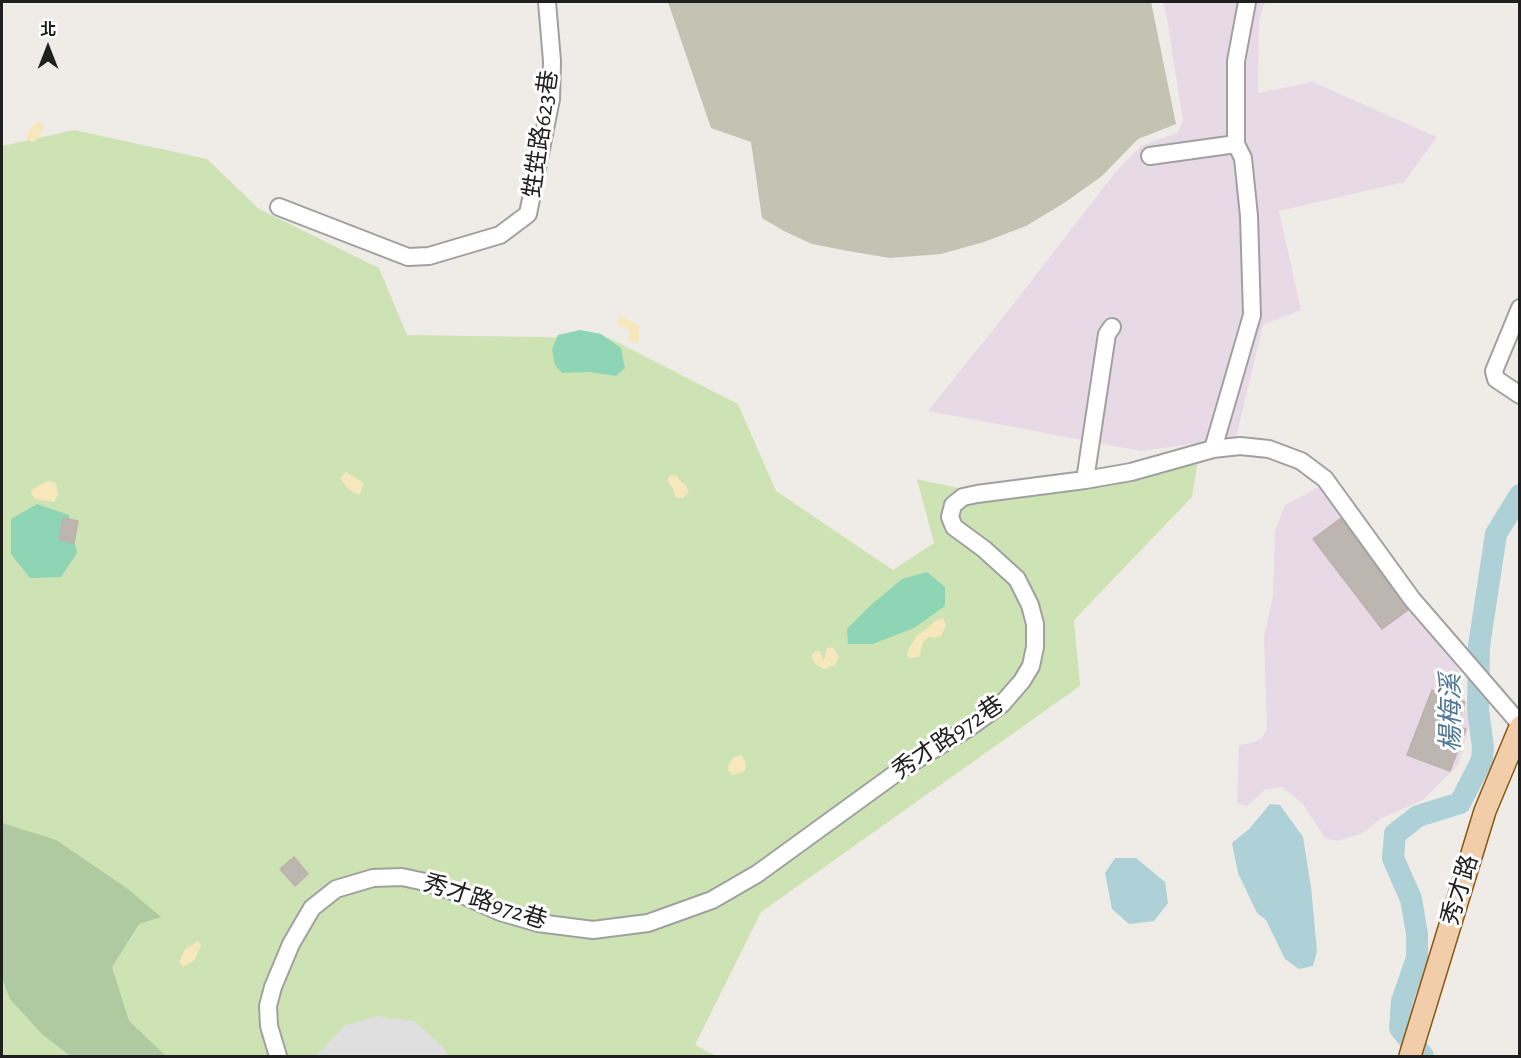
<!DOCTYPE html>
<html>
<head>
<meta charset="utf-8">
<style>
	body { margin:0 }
	#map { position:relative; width:1521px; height:1058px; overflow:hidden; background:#efece7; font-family:"Alegreya Sans","Noto Sans TC",sans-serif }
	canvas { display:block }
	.frame { position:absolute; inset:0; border:3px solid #1f1f1f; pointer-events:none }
	.north { position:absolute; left:18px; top:18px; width:60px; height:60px; -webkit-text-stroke:4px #fff; paint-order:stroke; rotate:0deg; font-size:16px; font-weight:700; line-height:24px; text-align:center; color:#1f1f1f }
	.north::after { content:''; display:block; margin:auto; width:21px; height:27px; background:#1f1f1f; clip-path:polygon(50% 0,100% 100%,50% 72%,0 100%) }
</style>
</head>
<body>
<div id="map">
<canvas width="1521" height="1058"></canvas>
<div class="frame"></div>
<div class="north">北</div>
</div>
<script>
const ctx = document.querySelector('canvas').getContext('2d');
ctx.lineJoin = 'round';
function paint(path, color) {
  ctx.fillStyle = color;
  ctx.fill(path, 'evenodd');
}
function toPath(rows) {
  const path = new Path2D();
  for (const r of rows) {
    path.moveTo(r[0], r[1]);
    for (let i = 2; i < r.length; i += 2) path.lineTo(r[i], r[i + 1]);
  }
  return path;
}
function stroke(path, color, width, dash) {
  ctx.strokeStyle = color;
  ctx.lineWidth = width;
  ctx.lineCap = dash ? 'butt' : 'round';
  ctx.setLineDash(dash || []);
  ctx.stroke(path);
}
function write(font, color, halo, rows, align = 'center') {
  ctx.font = font + ' "Alegreya Sans","Noto Sans TC",sans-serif';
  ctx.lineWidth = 6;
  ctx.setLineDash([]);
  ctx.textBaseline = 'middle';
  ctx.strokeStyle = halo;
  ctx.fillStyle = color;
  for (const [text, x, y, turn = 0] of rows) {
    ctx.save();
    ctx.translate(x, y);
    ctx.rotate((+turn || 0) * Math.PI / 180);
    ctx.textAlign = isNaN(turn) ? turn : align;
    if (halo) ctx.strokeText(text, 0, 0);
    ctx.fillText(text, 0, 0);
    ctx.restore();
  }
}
const industrial = toPath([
	[1163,2,1265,2,1259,21,1258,93,1313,82,1437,137,1404,182,1279,211,1301,310,1263,325,1236,438,1141,451,928,411,1005,315,1114,174,1141,146,1177,133,1183,122,1167,18],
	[1321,486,1459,670,1469,725,1459,764,1423,800,1380,819,1363,833,1338,841,1325,838,1303,804,1282,787,1266,789,1247,806,1237,803,1239,745,1251,743,1262,738,1267,729,1264,636,1273,596,1275,531,1285,505]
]);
const construction = toPath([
	[668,2,1151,2,1176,124,1138,139,1102,176,1064,203,1026,226,984,242,941,254,890,258,848,251,812,244,784,231,762,218,751,142,711,128]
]);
const grass = toPath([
	[74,130,207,159,259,209,379,268,407,335,609,338,738,404,776,491,893,570,934,543,917,479,958,488,1198,461,1192,497,1074,620,1080,686,761,912,695,1045,716,1056,2,1056,2,146]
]);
const forest = toPath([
	[2,823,56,840,128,889,161,917,139,924,112,967,129,1021,166,1056,70,1056,42,1034,10,999,2,978]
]);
const sand = toPath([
	[39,121,44,125,41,136,32,143,26,137,31,127],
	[620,317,628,319,639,326,639,342,634,343,629,340,630,333,627,328,617,325,617,321],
	[346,472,364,483,360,494,355,494,347,488,340,478],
	[670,475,677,476,681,482,686,485,689,492,683,498,675,497,673,489,667,480],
	[48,481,56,483,58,494,54,502,35,499,31,493,34,488],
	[943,618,946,626,941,636,935,638,929,637,923,642,919,657,908,658,907,652,917,635,928,628,935,621],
	[828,647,834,648,839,657,835,665,824,669,815,664,811,655,816,651,820,652,823,659,825,658,826,650],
	[742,755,746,763,745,771,733,775,728,770,729,763,734,757],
	[198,941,201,945,195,960,183,967,179,962,185,949]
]);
const pitch = toPath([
	[580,330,601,334,621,348,625,368,616,376,590,372,562,373,555,365,552,349,558,335],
	[37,504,69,515,77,553,61,577,30,578,11,554,11,519],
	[927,572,945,587,945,606,914,628,873,644,848,644,847,629,871,605,902,579]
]);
const parking = toPath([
	[376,1016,414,1021,444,1048,448,1056,316,1056,344,1026]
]);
const water = toPath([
	[1270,804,1280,805,1303,837,1311,887,1317,951,1313,966,1299,969,1285,959,1266,920,1257,913,1238,873,1232,843,1249,829],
	[1115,858,1136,858,1165,882,1168,903,1154,921,1129,924,1112,909,1105,873]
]);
const river = toPath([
	[1423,1056,1400,1028,1402,1001,1417,958,1417,934,1411,899,1393,858,1395,834,1418,816,1460,803,1482,760,1483,747,1478,710,1479,646,1496,534,1520,495]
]);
const building = toPath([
	[63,518,78,521,74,543,59,540,63,518],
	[1341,518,1408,610,1382,629,1313,539,1341,518],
	[1432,690,1465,702,1456,726,1466,729,1450,771,1407,755,1432,690],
	[294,857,308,874,295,886,280,869,294,857]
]);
const minor = toPath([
	[1236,144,1236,61,1247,2],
	[1150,156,1236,144,1243,158,1249,216,1252,315,1213,449],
	[279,207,408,257,429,256,500,235,528,214,551,99,552,61,547,2],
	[1520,308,1494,371,1496,379,1520,395],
	[1085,480,1107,334,1112,327],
	[278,1056,269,1026,268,1006,273,987,291,944,312,908,336,889,373,878,402,877,425,882,458,893,500,912,538,923,593,930,648,923,712,900,757,874,903,768,967,729,1002,704,1022,681,1031,666,1035,647,1035,624,1030,605,1017,579,984,549,954,527,950,517,953,505,963,497,977,494,1085,480,1131,472,1213,449,1240,446,1269,449,1301,461,1325,479,1412,599,1520,724]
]);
const major = toPath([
	[1410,1056,1485,811,1520,727]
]);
const streetNames = [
	["甡甡路623巷",541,134,-82],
	["秀才路972巷",948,738,-34],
	["秀才路",1460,890,-73],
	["秀才路972巷",485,902,18]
];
const waterNames = [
	["楊梅溪",1451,713,-90]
];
paint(industrial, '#e7dae6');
paint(construction, '#c3c2b3');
paint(grass, '#cee3b3');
paint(forest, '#afc9a1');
paint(sand, '#f7e7bd');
paint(pitch, '#8ed5b5');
paint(parking, '#dfdfdf');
paint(water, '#add1d7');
stroke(river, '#add1d7', 22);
paint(building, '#bcb5b0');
stroke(building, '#bfb2ab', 1.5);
stroke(minor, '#a0a0a0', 20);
stroke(major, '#895912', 24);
stroke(minor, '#fff', 16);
stroke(major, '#f1cdaa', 21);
write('24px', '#1f1f1f', '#fff', streetNames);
write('italic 26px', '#507895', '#fff', waterNames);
</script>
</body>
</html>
